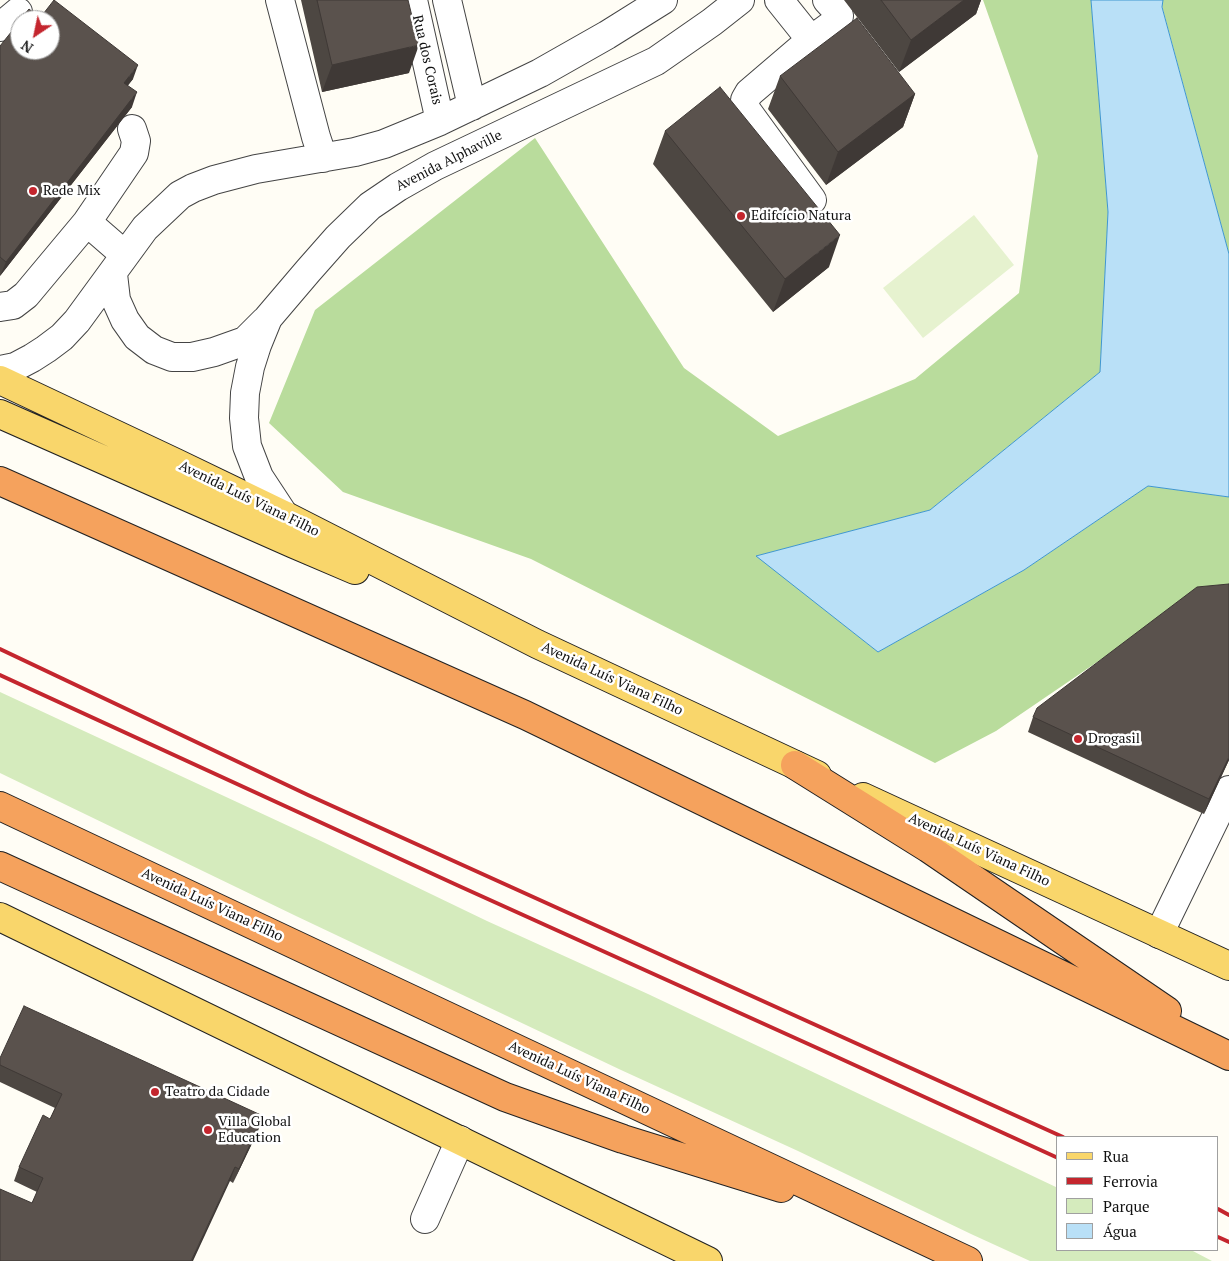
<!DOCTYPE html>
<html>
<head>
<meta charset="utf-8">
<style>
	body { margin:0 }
	#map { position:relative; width:1229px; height:1261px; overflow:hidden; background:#fffdf5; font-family:"PT Serif",serif }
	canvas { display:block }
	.legend { position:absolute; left:1056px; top:1136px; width:162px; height:115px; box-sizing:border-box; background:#fff; border:1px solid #a0a0a0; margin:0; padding:6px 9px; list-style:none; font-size:15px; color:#111 }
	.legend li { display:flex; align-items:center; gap:10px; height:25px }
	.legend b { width:25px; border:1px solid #a0a0a0 }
	.north { position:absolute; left:10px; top:10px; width:50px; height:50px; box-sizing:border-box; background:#fff; border:1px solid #a0a0a0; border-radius:50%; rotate:214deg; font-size:14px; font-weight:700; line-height:20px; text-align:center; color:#111 }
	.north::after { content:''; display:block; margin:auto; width:18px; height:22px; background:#c4262e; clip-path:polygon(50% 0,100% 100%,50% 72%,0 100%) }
</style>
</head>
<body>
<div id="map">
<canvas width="1229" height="1261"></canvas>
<ul class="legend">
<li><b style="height:6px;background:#f9d66b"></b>Rua</li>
<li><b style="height:6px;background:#c4262e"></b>Ferrovia</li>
<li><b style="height:14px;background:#d5ebbd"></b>Parque</li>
<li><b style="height:14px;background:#b9e0f7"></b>Água</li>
</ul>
<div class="north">N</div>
</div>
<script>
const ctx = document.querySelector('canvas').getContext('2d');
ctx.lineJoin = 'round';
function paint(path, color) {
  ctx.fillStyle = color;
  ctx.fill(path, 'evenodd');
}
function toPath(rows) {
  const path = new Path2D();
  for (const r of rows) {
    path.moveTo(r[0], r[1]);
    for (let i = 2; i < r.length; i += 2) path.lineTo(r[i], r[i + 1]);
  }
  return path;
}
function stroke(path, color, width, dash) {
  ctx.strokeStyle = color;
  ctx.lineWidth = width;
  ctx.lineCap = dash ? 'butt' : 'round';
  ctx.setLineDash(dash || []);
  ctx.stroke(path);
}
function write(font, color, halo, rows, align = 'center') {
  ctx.font = font + ' "PT Serif",serif';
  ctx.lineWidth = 5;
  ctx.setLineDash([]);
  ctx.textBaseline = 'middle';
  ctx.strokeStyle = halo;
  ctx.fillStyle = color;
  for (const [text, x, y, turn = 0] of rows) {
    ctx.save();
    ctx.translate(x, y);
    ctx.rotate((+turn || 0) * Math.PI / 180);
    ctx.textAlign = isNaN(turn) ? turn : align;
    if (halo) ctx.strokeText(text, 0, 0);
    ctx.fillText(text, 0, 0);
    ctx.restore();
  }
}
const green = toPath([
	[0,692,323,842,487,921,648,994,1058,1188,1058,1250,1191,1250,1212,1261,1030,1261,971,1234,798,1151,621,1070,296,916,0,773]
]);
const forest = toPath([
	[983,0,1091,0,1108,212,1100,372,930,510,757,556,878,652,1024,570,1148,486,1229,497,1229,594,1194,596,996,731,935,763,531,559,343,492,269,423,315,310,535,138,684,368,778,436,915,379,1019,293,1038,156],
	[1163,0,1229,0,1229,254,1162,6]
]);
const pitch = toPath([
	[974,215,1014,265,923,338,883,288]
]);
const water = toPath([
	[1091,0,1163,0,1162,7,1229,254,1229,497,1148,486,1024,570,878,652,756,556,930,510,1100,372,1108,212,1091,0]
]);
const minor = toPath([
	[280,0,316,137,323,158],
	[413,0,440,121],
	[447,0,472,106],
	[779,0,811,40],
	[0,27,18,12],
	[812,200,745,108,745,100,749,93,811,40,837,21,839,16,838,12,827,0],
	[87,222,134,153,136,141,132,129],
	[113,274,116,300,125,320,137,337,154,350,172,357,192,357,214,352,245,341,265,321],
	[0,307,13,305,26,295,87,222,125,255],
	[0,370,15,367,32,358,46,349,62,337,77,321,145,228,180,195,193,188,214,180,256,169,355,152,384,144,440,121,540,73,607,35,663,0],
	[284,515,259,477,247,446,244,418,245,393,250,367,257,345,268,318,308,271,338,237,370,206,398,187,435,166,656,61,712,22,740,0],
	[1159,934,1229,790],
	[425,1219,460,1140]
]);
const major = toPath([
	[0,380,176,463,284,515,537,644,817,775],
	[0,414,294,544,355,570],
	[863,797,1229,966],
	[0,917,708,1261]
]);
const highway = toPath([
	[0,481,525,715,1229,1056],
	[795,765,928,848,1167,1011],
	[0,806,968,1261],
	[0,866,505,1097,623,1139,781,1188]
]);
const rail = toPath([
	[0,649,308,795,1063,1137],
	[0,675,459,886,826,1052,1058,1158],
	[1218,1209,1229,1215],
	[1218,1237,1229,1242]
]);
const wall = toPath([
	[301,0,408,0,409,73,322,92],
	[844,0,981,0,976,14,899,72],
	[40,18,133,79,128,85,132,107,0,276,0,46],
	[780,76,915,94,903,127,826,185,768,109],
	[665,131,829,267,773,312,653,164],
	[1033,717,1229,760,1204,814,1028,732],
	[0,1058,258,1131,233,1183,230,1181,32,1203,37,1192,14,1181,19,1167,50,1119,55,1108,0,1082]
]);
const shadedWall = toPath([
	[964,0,981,0,976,14,899,72,911,40],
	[419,45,409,73,322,92,332,65],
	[138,65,133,79,119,97,124,83],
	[137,92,132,107,0,276,6,262],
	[915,94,903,127,826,185,838,152],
	[840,235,829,267,773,312,785,279],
	[1229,757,1229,760,1204,814,1209,799],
	[263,1116,258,1131,233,1183,239,1169],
	[235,1167,230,1181,193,1261,191,1261]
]);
const building = toPath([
	[54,0,138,65,124,83,137,92,6,262,0,257,0,46,20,21,20,50,50,50,50,20,20,20,29,9,40,18,54,0],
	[317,0,408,0,419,45,332,65,317,0],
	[881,0,964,0,911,40,881,0],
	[857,18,915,94,838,152,780,76,857,18],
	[720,87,840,235,785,279,665,131,720,87],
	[1229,584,1229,757,1209,799,1033,717,1037,708,1197,587,1229,584],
	[24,1006,263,1116,239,1169,235,1167,191,1261,0,1261,0,1189,32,1203,43,1178,19,1167,43,1115,50,1119,62,1094,0,1065,0,1058,24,1006]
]);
const markers = [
	[33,191,5,"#c4262e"],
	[741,216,5,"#c4262e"],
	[1078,739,5,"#c4262e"],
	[155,1092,5,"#c4262e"],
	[208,1130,5,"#c4262e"]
];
const streetNames = [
	["Rua dos Corais",427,60,77],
	["Avenida Alphaville",449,161,-27],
	["Avenida Luís Viana Filho",249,499,26],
	["Avenida Luís Viana Filho",612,679,25],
	["Avenida Luís Viana Filho",979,850,25],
	["Avenida Luís Viana Filho",212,905,25],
	["Avenida Luís Viana Filho",579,1078,25]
];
const poiNames = [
	["Rede Mix",43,191],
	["Edifcício Natura",751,216],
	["Drogasil",1088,739],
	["Teatro da Cidade",165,1092],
	["Villa Global",218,1122],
	["Education",218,1138]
];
paint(green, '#d5ebbd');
paint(forest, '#b9dc9c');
paint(pitch, '#e6f2cf');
paint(water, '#b9e0f7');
stroke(water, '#3f96cf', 1);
stroke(minor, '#444', 30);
stroke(major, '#222', 30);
stroke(highway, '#222', 30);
stroke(minor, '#fff', 28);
stroke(major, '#f9d66b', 28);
stroke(highway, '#f5a25d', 28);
stroke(rail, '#c4262e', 4);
paint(wall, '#4d4742');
paint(shadedWall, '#3f3936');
paint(building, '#5a524d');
stroke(building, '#3f3936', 1);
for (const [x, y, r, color] of markers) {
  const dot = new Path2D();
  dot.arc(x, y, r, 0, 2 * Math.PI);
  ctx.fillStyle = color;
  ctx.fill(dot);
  stroke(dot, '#fff', 2);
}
write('14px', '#111', '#fff', streetNames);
write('14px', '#111', '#fff', poiNames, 'left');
</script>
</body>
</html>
